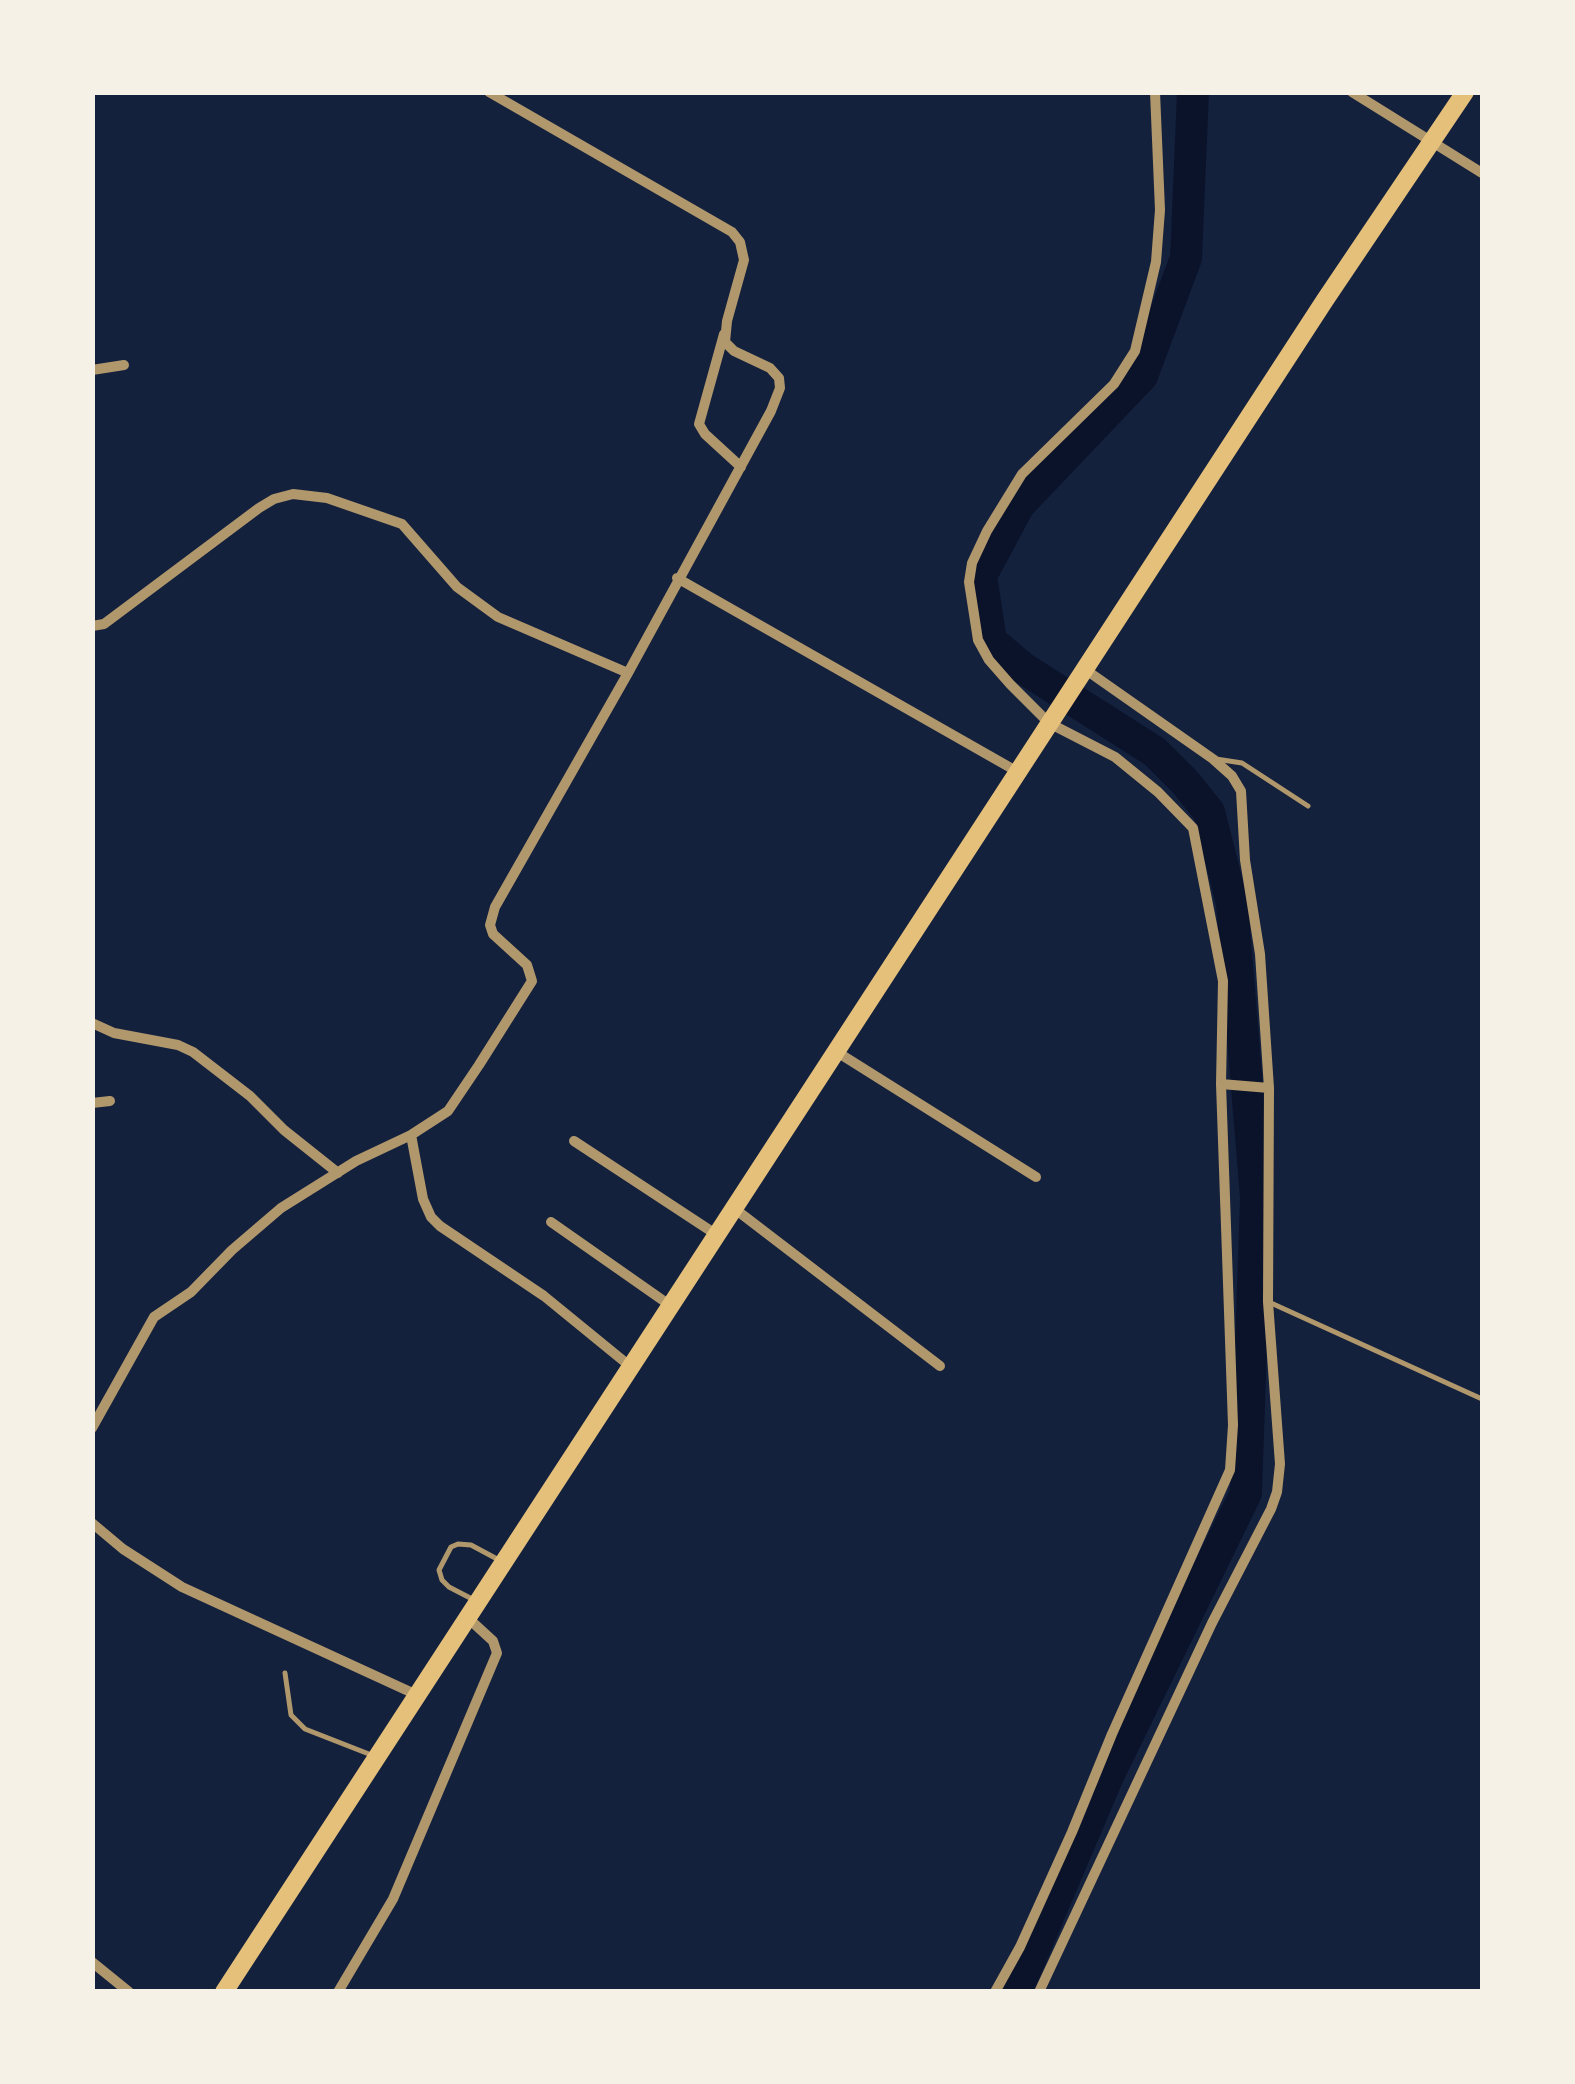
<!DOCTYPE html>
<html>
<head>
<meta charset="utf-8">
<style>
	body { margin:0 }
	#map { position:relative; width:1575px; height:2084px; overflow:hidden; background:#14213d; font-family:"Nunito Sans",sans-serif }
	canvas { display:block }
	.frame { position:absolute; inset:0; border:95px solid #f6f1e7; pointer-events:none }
</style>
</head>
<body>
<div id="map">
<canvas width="1575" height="2084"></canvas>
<div class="frame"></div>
</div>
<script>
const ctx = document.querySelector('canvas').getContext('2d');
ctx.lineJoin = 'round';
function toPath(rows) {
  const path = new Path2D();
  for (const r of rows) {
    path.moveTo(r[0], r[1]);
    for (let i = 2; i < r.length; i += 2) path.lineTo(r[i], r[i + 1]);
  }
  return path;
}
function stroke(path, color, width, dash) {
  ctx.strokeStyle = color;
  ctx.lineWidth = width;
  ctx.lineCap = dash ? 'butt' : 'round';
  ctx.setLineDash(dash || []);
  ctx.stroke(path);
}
const river = toPath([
	[1016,1992,1108,1776,1246,1493,1256,1198,1232,903,1209,812,1185,782,1155,752,1023,668,991,641,981,576,1019,505,1142,376,1186,258,1193,92]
]);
const service = toPath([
	[1216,759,1242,763,1308,806],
	[1271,1303,1482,1399],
	[476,1601,449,1587,442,1580,439,1570,451,1547,458,1544,471,1545,499,1560],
	[285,1673,291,1715,305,1729,374,1756]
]);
const minor = toPath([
	[1352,92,1482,173],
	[724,334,699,424,705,434,741,467],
	[92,370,124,365],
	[677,578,1018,772],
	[92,626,104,624,259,508,274,499,293,494,327,498,402,524,457,587,498,617,628,673],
	[92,1023,114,1033,178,1045,193,1052,250,1096,284,1130,338,1173],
	[837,1052,1036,1177],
	[1221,1084,1269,1088],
	[92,1103,110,1101],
	[411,1135,423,1199,431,1217,440,1226,544,1296,631,1367],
	[574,1141,717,1235],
	[735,1209,940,1366],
	[551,1222,671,1306],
	[92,1428,154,1317,191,1292,232,1250,281,1208,356,1161,411,1135,448,1111,479,1065,532,981,527,965,493,934,490,925,495,907,628,673,771,411,780,388,779,378,770,368,734,351,725,342,727,321,744,260,740,242,732,232,489,92],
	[92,1523,123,1549,182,1587,417,1695],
	[92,1962,129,1992],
	[338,1992,393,1899,497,1653,493,1641,468,1618],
	[995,1992,1020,1947,1072,1832,1112,1734,1230,1470,1233,1425,1221,1084,1223,981,1193,828,1158,792,1115,757,1049,723,1010,684,989,660,978,640,969,582,972,563,987,531,1022,474,1114,384,1135,351,1156,262,1160,210,1155,92],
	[1039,1992,1212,1623,1271,1509,1277,1492,1280,1464,1268,1302,1269,1088,1260,954,1245,860,1241,791,1232,776,1213,759,1086,670]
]);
const trunk = toPath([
	[224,1992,1325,300,1465,92]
]);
stroke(river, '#0b132b', 32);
stroke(service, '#b1986c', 5);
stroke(minor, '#b1986c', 10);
stroke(trunk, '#e5c07b', 18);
</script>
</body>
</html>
